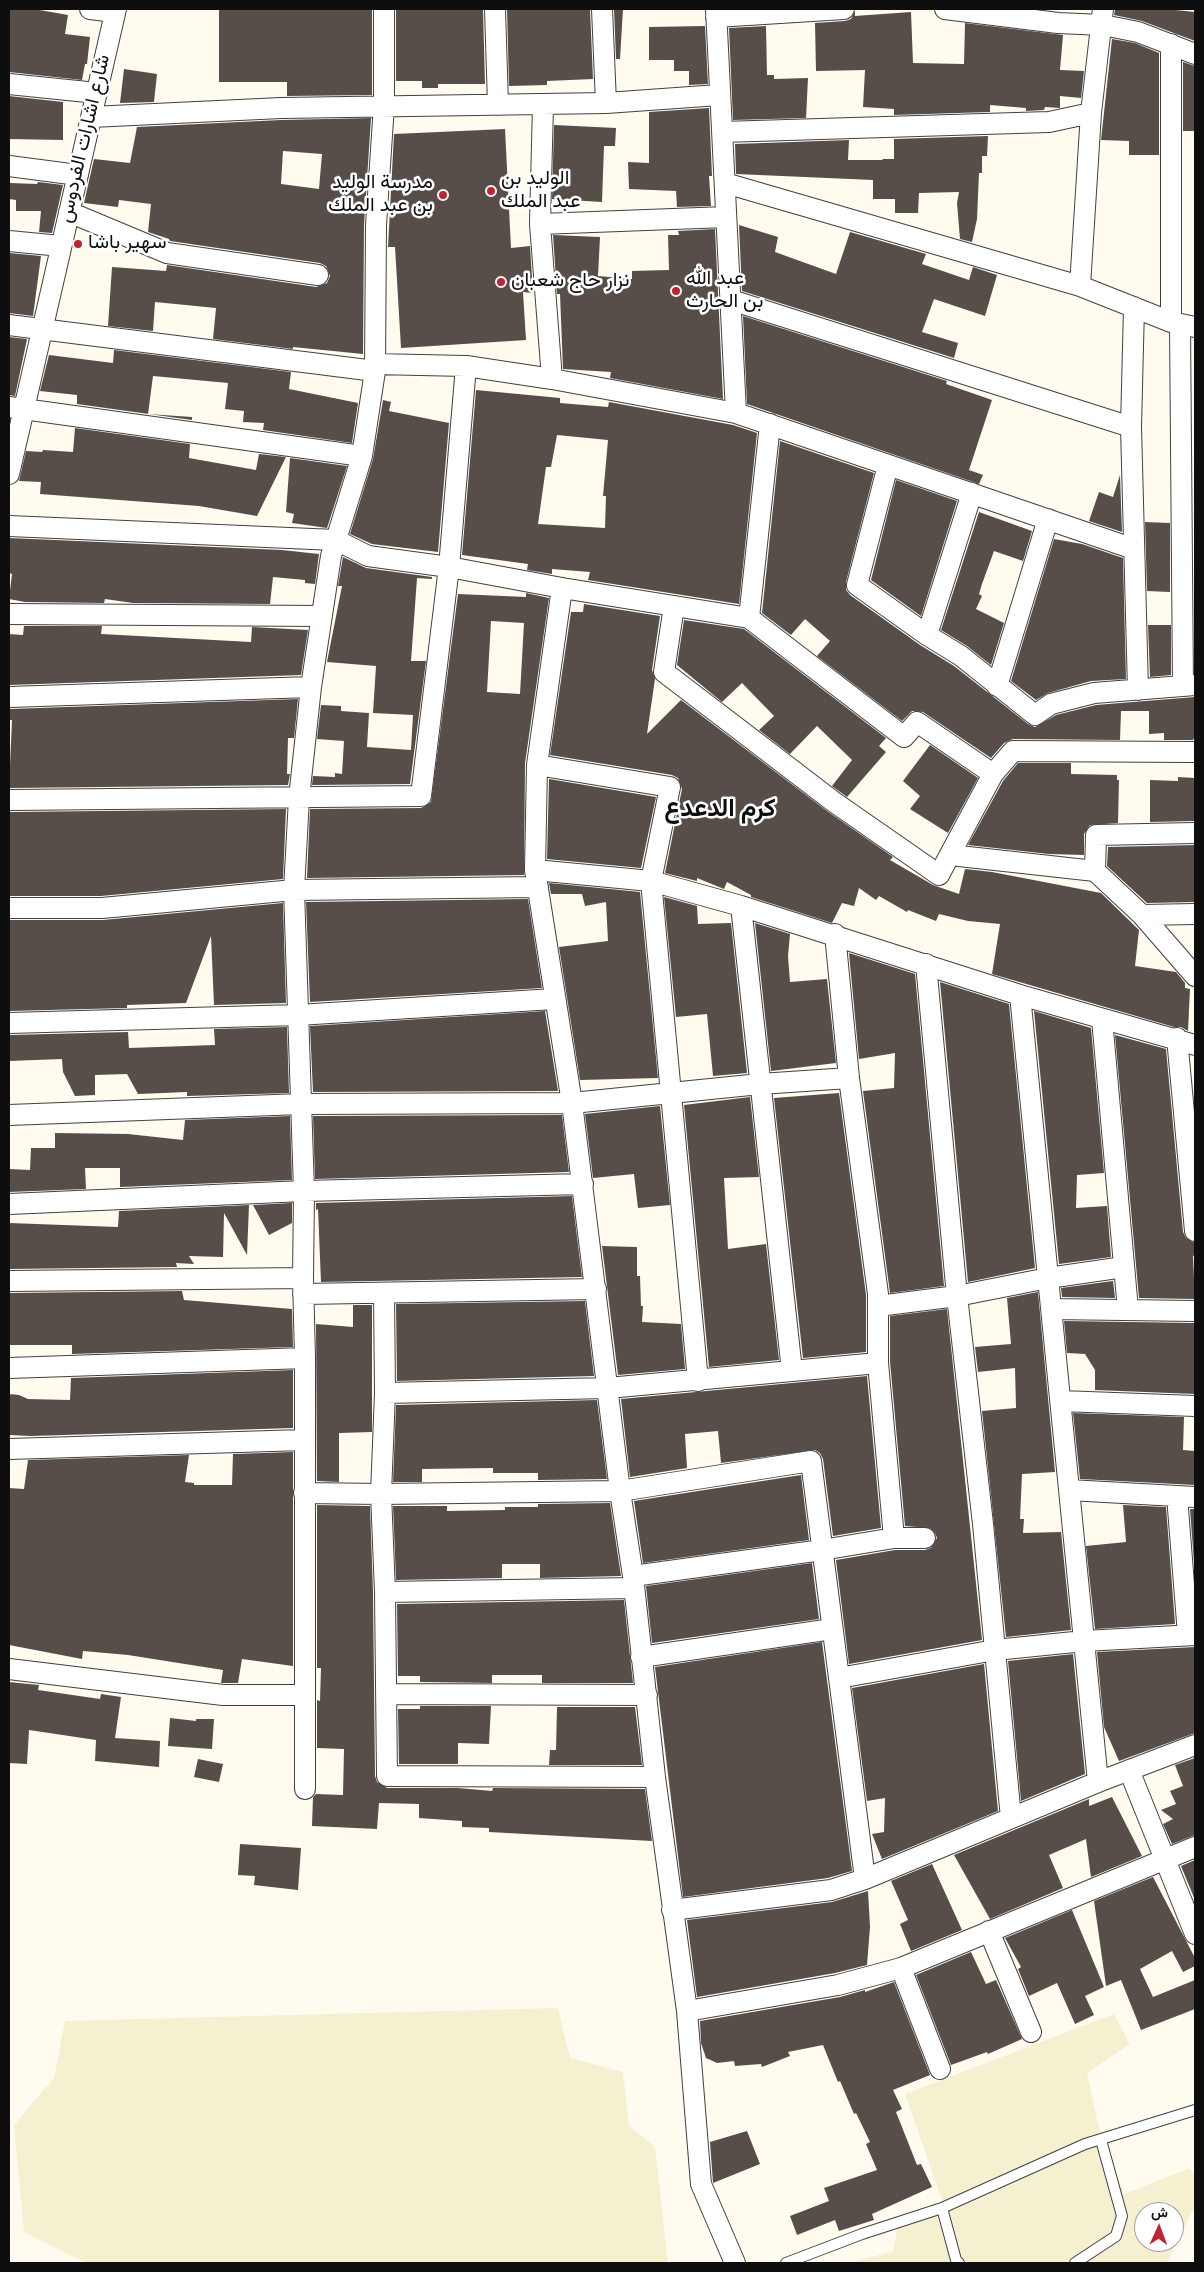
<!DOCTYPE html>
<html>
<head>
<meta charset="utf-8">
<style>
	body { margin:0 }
	#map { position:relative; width:1204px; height:2272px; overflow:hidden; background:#fffbef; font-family:Spectral,Vazirmatn,serif }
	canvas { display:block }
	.frame { position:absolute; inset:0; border:10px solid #0e0e0e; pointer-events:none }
	.north { position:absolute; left:1134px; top:2202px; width:50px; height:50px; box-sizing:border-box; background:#fff; border:1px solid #9f9f9f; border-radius:50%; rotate:2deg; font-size:14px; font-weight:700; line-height:20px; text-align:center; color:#0e0e0e }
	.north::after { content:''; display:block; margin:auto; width:18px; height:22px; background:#c12332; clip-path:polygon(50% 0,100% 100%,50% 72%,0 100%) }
</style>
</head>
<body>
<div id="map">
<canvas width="1204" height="2272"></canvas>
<div class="frame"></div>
<div class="north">ش</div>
</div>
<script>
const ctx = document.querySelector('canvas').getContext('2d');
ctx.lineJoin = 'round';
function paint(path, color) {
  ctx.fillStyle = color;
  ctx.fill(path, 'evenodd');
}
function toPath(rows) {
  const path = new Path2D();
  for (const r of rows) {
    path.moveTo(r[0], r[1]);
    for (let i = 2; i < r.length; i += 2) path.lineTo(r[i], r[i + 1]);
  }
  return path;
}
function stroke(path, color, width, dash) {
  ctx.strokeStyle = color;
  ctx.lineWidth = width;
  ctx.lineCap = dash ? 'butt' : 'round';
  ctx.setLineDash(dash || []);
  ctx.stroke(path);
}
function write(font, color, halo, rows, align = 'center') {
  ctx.font = font + ' Spectral,Vazirmatn,serif';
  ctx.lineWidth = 5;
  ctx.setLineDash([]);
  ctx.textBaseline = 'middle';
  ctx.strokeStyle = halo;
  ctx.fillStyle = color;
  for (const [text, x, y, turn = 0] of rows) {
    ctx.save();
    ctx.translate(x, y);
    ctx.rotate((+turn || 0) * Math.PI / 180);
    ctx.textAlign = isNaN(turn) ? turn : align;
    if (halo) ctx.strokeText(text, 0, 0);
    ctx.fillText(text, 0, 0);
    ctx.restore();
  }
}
const farmland = toPath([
	[558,2008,570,2058,623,2072,629,2126,655,2147,668,2263,86,2263,24,2232,14,2125,54,2078,65,2021],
	[1114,2014,1130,2044,1087,2073,1098,2124,1124,2194,1190,2168,1195,2177,1195,2206,1167,2263,850,2263,893,2251,898,2225,944,2206,905,2094],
	[1144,2212,1174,2212,1174,2242,1144,2242]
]);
const building = toPath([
	[9,9,34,9,68,15,65,34,90,37,87,64,85,64,82,80,9,72],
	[219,9,372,9,372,95,287,96,287,82,219,82],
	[396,9,483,9,485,84,438,84,438,88,422,88,422,81,396,81],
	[507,9,590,9,593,79,547,81,547,85,509,86],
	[614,9,623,9,620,59,616,59],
	[1115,9,1166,9,1195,12,1195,41,1142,21,1114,15],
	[855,11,855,16,911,12,913,63,964,64,965,23,1063,35,1060,70,1084,71,1081,98,1060,96,1060,108,1045,107,1044,110,1026,111,1026,108,990,105,990,112,894,115,894,109,863,107,865,70,816,71,815,23,845,21,851,19],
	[705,26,708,84,689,85,689,71,674,71,674,60,649,60,649,27],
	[766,26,767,75,774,75,774,79,808,78,806,118,733,120,729,28],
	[1112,39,1135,43,1159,53,1159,155,1129,155,1129,141,1101,140],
	[1183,62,1195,66,1195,131,1183,131],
	[124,69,157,74,154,102,120,103],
	[9,96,63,102,63,140,9,139],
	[709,108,712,176,709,176,711,206,677,207,676,191,629,189,628,162,649,163,649,112],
	[371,118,364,225,363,354,293,347,293,349,213,339,216,308,155,302,153,331,108,326,112,267,166,271,167,265,316,287,327,283,330,276,326,266,320,263,170,241,169,239,148,232,151,204,119,200,118,207,84,203,94,159,130,163,137,127,281,120],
	[283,151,322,154,319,189,281,184],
	[554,125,616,128,615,146,604,146,602,202,552,199],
	[505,129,511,248,530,246,533,293,523,292,526,340,401,348,395,247,388,247,394,134],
	[988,136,987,156,982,156,982,173,979,173,977,219,972,242,960,239,957,203,959,192,919,193,918,213,895,213,895,199,873,199,873,180,736,174,735,144,849,140,848,160,882,160,883,159,894,159,894,139],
	[38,182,63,185,52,233,39,232,41,211,16,211,16,200,9,199,10,183,37,184],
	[739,225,778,237,775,252,836,274,850,232,926,254,922,264,969,280,973,267,997,275,985,316,934,299,922,332,958,343,954,358,742,291],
	[715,229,723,399,610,378,611,372,563,369,560,294,557,294,553,235,600,237,598,276,632,279,632,271,669,270,668,235,679,235,678,231],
	[9,253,41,256,33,316,9,313],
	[743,316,947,381,946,384,992,400,969,470,983,475,979,484,747,404],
	[9,337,27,339,15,396,9,395],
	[114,350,291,372,289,389,358,403,352,443,263,430,264,423,243,422,244,411,225,409,228,383,153,376,148,414,192,417,192,420,77,404,77,395,40,391,49,355,113,363],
	[476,390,560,398,560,403,608,407,609,402,733,425,757,433,739,604,588,580,590,572,552,569,552,574,527,570,528,564,462,555],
	[557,435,608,440,603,496,606,496,605,528,538,524,546,467,551,467],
	[383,400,391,402,389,411,449,423,438,552,372,544,350,534,373,459],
	[75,428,190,444,189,458,256,470,259,454,286,457,257,516,199,506,40,494,41,482,19,481,26,451,42,452,43,450,73,452],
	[780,441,874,473,846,582,846,590,850,595,920,645,954,666,1028,724,1035,727,1056,715,1096,705,1195,697,1195,736,1193,740,1164,740,1164,733,1149,734,1149,711,1121,711,1120,740,1013,739,1004,743,991,758,923,712,912,711,902,721,817,656,830,641,805,619,791,635,762,613],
	[290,458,347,466,327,528,292,523,294,514,286,512],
	[1120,475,1122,532,1089,521,1099,492,1113,497],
	[896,480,957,501,921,616,871,580],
	[979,512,1032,531,1023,561,994,551,982,584,979,594,982,596,976,609,1004,623,991,665,967,646,941,630],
	[1145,522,1170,523,1170,592,1147,591],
	[1194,525,1195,525,1195,593,1194,593],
	[9,538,282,550,319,554,315,584,305,583,305,580,273,577,270,604,133,603,105,599,104,603,25,602,9,599,12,574,9,573],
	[1054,539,1082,544,1123,558,1126,679,1091,681,1048,693,1036,700,1011,681],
	[343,557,366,568,432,577,432,579,417,578,411,661,426,661,410,784,312,785,313,776,335,777,335,773,342,774,344,741,317,739,321,705,341,706,341,711,369,713,367,747,411,750,413,715,373,713,376,666,327,662,342,586,338,586],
	[526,593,549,598,525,763,524,875,307,878,310,809,421,808,431,802,458,594,526,597],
	[491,621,524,623,520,694,487,692],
	[584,604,660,616,652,670,655,679,647,734,681,700,827,811,893,857,890,860,933,885,959,894,965,869,992,872,1101,893,1139,930,1135,966,1176,972,1185,983,1185,988,1190,989,1188,1031,1181,1027,1174,1027,992,974,1000,924,968,921,939,914,936,921,908,910,907,912,879,896,876,900,859,888,854,906,842,903,832,923,751,897,751,895,727,882,724,889,697,878,697,881,665,873,682,789,678,778,672,775,550,755,571,612,583,612],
	[684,620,744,629,886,738,879,746,886,752,847,797,832,786,852,760,817,726,790,754,759,730,774,716,742,683,722,702,677,665],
	[1148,625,1171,625,1171,675,1150,677],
	[24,626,102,626,101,634,251,642,252,627,308,630,301,675,9,685,9,634,23,635],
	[298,699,294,738,288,738,287,774,290,774,288,785,9,788,12,720,9,720,9,709],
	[930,745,978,778,948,833,910,809,920,796,903,781],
	[1018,763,1071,763,1071,774,1117,775,1117,780,1119,780,1118,823,1090,825,1084,834,1084,855,1049,854,968,845,1003,781],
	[1178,777,1195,778,1195,821,1150,822,1150,780,1178,781],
	[549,779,656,797,641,868,547,859],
	[286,809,283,879,101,896,9,896,9,812],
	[1195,845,1195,902,1147,903,1107,866,1108,847],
	[549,883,640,892,658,1078,580,1080,559,947,608,941,606,902,585,906,582,894,551,894],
	[664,897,697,906,698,924,731,923,747,1073,713,1076,707,1014,676,1017],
	[528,899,542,988,310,1002,306,902],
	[283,903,286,1003,214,1005,211,936,186,1003,127,1005,127,1008,9,1011,9,920,103,920],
	[755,923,790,934,788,956,790,982,827,979,836,1063,771,1071],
	[849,953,915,974,944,1286,890,1293,863,1091,894,1088,895,1053,859,1059],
	[940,982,1009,1004,1035,1268,968,1282],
	[545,1011,558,1091,313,1092,310,1026],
	[1034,1011,1091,1028,1104,1173,1077,1175,1076,1208,1107,1206,1111,1257,1059,1264],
	[287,1027,289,1093,187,1096,187,1092,138,1094,127,1074,95,1075,95,1095,75,1096,63,1072,62,1059,9,1061,9,1035,128,1032,129,1048,215,1045,214,1029],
	[1115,1035,1166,1049,1183,1232,1186,1238,1195,1243,1195,1255,1193,1256,1195,1299,1139,1298],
	[839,1093,866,1295,866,1352,803,1358,774,1098],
	[750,1097,759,1177,724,1178,728,1249,766,1244,779,1360,709,1367,684,1105],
	[660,1106,670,1205,638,1208,634,1174,593,1178,585,1114],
	[562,1115,569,1172,315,1179,313,1116],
	[290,1116,292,1180,120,1187,120,1168,85,1168,86,1189,9,1192,9,1169,30,1170,31,1148,55,1148,55,1133,128,1134,183,1140,185,1120],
	[572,1196,582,1277,321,1282,318,1209,316,1210,316,1203],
	[292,1203,292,1223,269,1235,253,1205],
	[249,1205,247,1255,224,1213,223,1257,189,1256,194,1264,176,1263,177,1267,9,1269,9,1223,118,1227,119,1211],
	[602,1246,637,1247,637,1276,640,1276,641,1306,643,1306,642,1322,681,1324,685,1369,618,1375],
	[1113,1281,1115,1298,1062,1297,1061,1288],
	[182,1291,184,1300,292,1309,293,1347,72,1354,72,1345,9,1345,9,1293],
	[1038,1292,1055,1472,1022,1474,1020,1519,1024,1519,1023,1533,1061,1532,1071,1630,1006,1637,982,1411,1016,1408,1015,1368,978,1372,975,1347,1011,1344,1007,1298],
	[585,1301,594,1376,397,1381,396,1304],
	[353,1305,372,1305,372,1432,339,1433,339,1482,317,1481,316,1324,353,1327],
	[947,1309,982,1640,849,1664,836,1560,895,1550,925,1550,931,1548,937,1538,935,1533,930,1528,905,1526,890,1362,890,1316],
	[1064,1321,1195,1323,1195,1394,1095,1390,1095,1370,1085,1354,1067,1353],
	[293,1370,293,1428,31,1436,9,1435,9,1394,19,1395,28,1399,70,1400,71,1378],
	[867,1376,881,1528,833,1536,823,1459,820,1453,815,1450,721,1463,718,1431,685,1434,687,1468,630,1477,621,1399],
	[597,1400,607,1479,538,1480,538,1473,493,1473,493,1468,422,1469,422,1482,393,1482,396,1405],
	[1073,1413,1184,1417,1183,1450,1195,1451,1195,1485,1080,1479],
	[293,1452,293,1666,242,1659,238,1683,221,1683,223,1670,128,1655,83,1651,82,1659,9,1645,9,1488,24,1489,28,1460,189,1455,185,1482,194,1483,194,1485,232,1485,233,1454],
	[801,1475,809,1540,643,1563,634,1501],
	[610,1503,621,1576,540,1578,540,1564,502,1564,502,1578,396,1580,393,1506,447,1506,447,1511,505,1510,505,1507,538,1507,538,1504],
	[317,1505,370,1506,373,1592,375,1776,377,1782,387,1788,458,1788,492,1791,493,1788,645,1789,652,1841,489,1832,489,1828,462,1827,462,1821,419,1818,419,1804,379,1803,377,1829,312,1826,313,1797,316,1794,343,1795,344,1749,317,1748,317,1700,320,1701,321,1668,317,1668],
	[1123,1505,1166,1507,1175,1624,1095,1629,1086,1546,1126,1542],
	[1190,1509,1195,1509,1195,1576],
	[812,1563,819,1619,652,1643,646,1586],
	[624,1600,633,1683,542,1683,542,1675,492,1675,492,1683,420,1682,420,1676,398,1676,397,1604],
	[822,1642,852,1871,828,1878,683,1897,655,1667],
	[1195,1647,1195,1733,1119,1761,1104,1727,1097,1652],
	[1073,1654,1085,1774,1021,1801,1008,1661],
	[984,1664,998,1811,882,1859,872,1834,884,1832,885,1798,867,1801,852,1688],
	[9,1682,39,1685,38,1690,100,1699,101,1694,121,1697,115,1738,160,1741,159,1767,95,1761,96,1740,29,1730,27,1764,9,1763],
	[420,1706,491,1706,489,1744,458,1743,458,1764,399,1764,398,1709,420,1709],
	[557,1707,635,1707,642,1765,549,1765,550,1750,556,1750],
	[170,1718,196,1721,196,1719,214,1719,212,1749,168,1746],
	[1195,1758,1195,1835,1172,1844,1163,1824,1173,1819,1161,1810,1176,1804,1170,1791,1183,1786,1175,1765],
	[198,1759,223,1764,219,1782,194,1777],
	[1112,1797,1142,1856,1091,1877,1086,1839,1049,1855,1063,1888,990,1919,954,1855,1089,1799,1089,1806],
	[240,1844,301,1848,298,1890,254,1885,255,1876,238,1875],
	[1195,1860,1195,1900,1181,1866],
	[932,1864,962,1930,911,1951,900,1924,908,1920,891,1881],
	[1153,1877,1195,1958,1195,1966,1183,1972,1172,1951,1140,1969,1153,1997,1195,1980,1195,2009,1141,2030,1121,1980,1106,1986,1094,1901],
	[868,1891,870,1927,867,1965,835,1973,697,1997,687,1920,832,1902],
	[1072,1910,1104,1987,1085,1996,1094,2015,1075,2024,1057,1983,1029,1996,1018,1969,1021,1967,1005,1938],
	[971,1952,986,1984,996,1980,1022,2039,988,2054,987,2052,951,2065,916,1975],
	[894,1982,930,2075,893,2090,902,2109,896,2112,917,2165,921,2164,932,2187,872,2214,874,2220,839,2231,835,2220,797,2235,790,2216,829,2201,824,2188,877,2170,866,2144,870,2142,856,2113,854,2114,840,2081,838,2082,823,2045,788,2052,790,2056,762,2067,761,2064,735,2066,734,2061,717,2063,706,2058,701,2043,700,2021,840,1997,865,1990,865,1992],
	[747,2131,760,2164,713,2183,710,2142]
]);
const lane = toPath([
	[786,2263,862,2234,942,2208],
	[959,2263,956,2260,942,2208,1085,2144,1195,2110],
	[1075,2263,1116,2236,1122,2216,1101,2140]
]);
const street = toPath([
	[90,9,115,12],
	[495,9,498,105],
	[602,9,606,103],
	[716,9,736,413],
	[945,9,1058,23,1103,25,1138,32,1195,54],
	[716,17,844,9],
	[9,84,97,93],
	[543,105,540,224,552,379],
	[91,117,281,108,606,103,719,95],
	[722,132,1049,122,1091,113],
	[9,166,78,175],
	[725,183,1080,286,1171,322,1195,327],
	[69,212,167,253,318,275],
	[540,224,726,217],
	[9,241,61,246],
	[1080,286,1091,113,1103,9],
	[731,300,1131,427],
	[1134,307,1131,427,1138,690],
	[1171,322,1171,44],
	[1180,324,1183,686],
	[9,325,375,371],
	[374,364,466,366,552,379,736,413,1134,549],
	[9,407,362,456],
	[888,465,857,585,927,635,961,656,1035,715,1051,704,1094,693,1195,685],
	[9,474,116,9],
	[9,526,336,540,368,556,449,567,562,588,749,618,904,737,917,722,993,774],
	[562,588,537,765,535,870,572,1103,620,1491,633,1576,655,1777,687,2011,701,2184,735,2263],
	[674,606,664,672,834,802,939,875,993,774,1013,751,1195,752],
	[9,614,322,616],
	[749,618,770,424],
	[927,635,972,493],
	[997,686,1048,519],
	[9,697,311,687],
	[537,765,670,787,651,881,698,1381],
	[9,800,421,796,449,567,466,366],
	[950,855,1095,871,1096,835,1195,833],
	[535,870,651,881,741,906,1020,995,1195,1045],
	[1095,871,1142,915,1195,976],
	[741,906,792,1371],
	[9,908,102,908,294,890,538,887],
	[1142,915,1195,914],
	[835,934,849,1078,878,1294,878,1363,894,1538],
	[926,964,957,1296,983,1524,1011,1818],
	[1020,995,1098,1782],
	[1102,1019,1128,1310],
	[9,1023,298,1015,554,999],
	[1177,1038,1195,1231],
	[9,1115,301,1104,572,1103,760,1084,849,1078],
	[9,1204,304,1191,583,1184],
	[9,1281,303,1278],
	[384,1293,385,1393,381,1494,385,1592,387,1776,655,1777],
	[303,1294,596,1289],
	[878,1306,957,1296,1048,1278,1124,1267],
	[1051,1309,1195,1311],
	[9,1368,305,1358],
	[385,1393,608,1388,878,1363],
	[1061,1401,1195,1406],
	[9,1449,304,1440],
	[1069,1490,1195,1497],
	[304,1493,381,1494,620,1491,811,1461,865,1879],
	[1177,1496,1188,1635],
	[633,1576,822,1550,894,1538,925,1538],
	[385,1592,634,1588],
	[641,1657,832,1629],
	[9,1669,223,1695,305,1695],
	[839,1678,995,1650,1084,1641,1195,1635],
	[387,1694,647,1695],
	[1129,1770,1195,1934],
	[305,1789,305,1358,303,1278,304,1191,294,890,299,798,311,687,331,556,362,456,375,371,376,225,384,105,384,9],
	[672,1910,831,1890,865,1879,1098,1782,1195,1745],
	[989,1931,1031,2032],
	[901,1968,940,2069],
	[687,2011,838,1985,901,1968,1195,1847]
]);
const markers = [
	[491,191,5,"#c12332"],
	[443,195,5,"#c12332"],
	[78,244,5,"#c12332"],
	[501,282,5,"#c12332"],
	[676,291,5,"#c12332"]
];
const streetNames = [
	["شارع اشارات الفردوس",86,139,-77]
];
const poiNames = [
	["الوليد بن",501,180],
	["عبد الملك",501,203],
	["مدرسة الوليد",433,184,"right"],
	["بن عبد الملك",433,207,"right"],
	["سهير باشا",88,244],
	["عبد الله",686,280],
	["بن الحارث",686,303],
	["نزار حاج شعبان",511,282]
];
const districtNames = [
	["كرم الدعدع",720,811]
];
paint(farmland, '#f5f0cf');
paint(building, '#574e4a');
stroke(lane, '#414141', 12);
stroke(street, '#414141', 22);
stroke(lane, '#fff', 10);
stroke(street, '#fff', 20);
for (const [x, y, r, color] of markers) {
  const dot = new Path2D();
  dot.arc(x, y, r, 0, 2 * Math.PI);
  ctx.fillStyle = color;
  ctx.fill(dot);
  stroke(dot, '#fff', 2);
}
write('20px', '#0e0e0e', '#fff', streetNames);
write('20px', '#0e0e0e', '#fff', poiNames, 'left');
write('bold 25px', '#0e0e0e', '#fff', districtNames);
</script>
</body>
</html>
